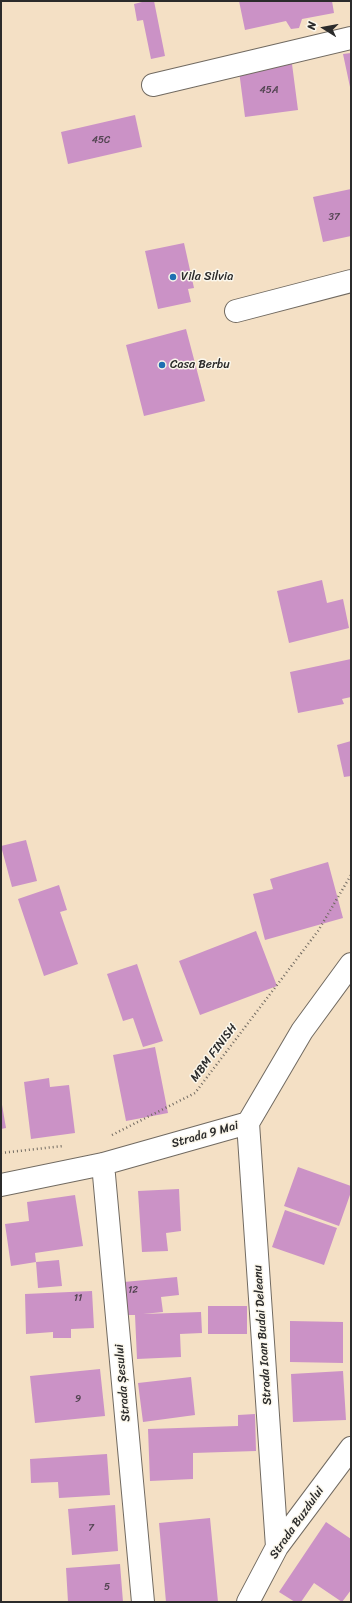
<!DOCTYPE html>
<html>
<head>
<meta charset="utf-8">
<style>
	body { margin:0 }
	#map { position:relative; width:352px; height:1603px; overflow:hidden; background:#f4e0c5; font-family:Sriracha,sans-serif }
	canvas { display:block }
	.frame { position:absolute; inset:0; border:2px solid #2b2b2b; pointer-events:none }
	.north { position:absolute; left:304px; top:8px; width:40px; height:40px; -webkit-text-stroke:3px #fbf7ec; paint-order:stroke; rotate:281deg; font-size:11px; font-weight:700; line-height:16px; text-align:center; color:#2b2b2b }
	.north::after { content:''; display:block; margin:auto; width:14px; height:18px; background:#2b2b2b; clip-path:polygon(50% 0,100% 100%,50% 72%,0 100%) }
</style>
</head>
<body>
<div id="map">
<canvas width="352" height="1603"></canvas>
<div class="frame"></div>
<div class="north">N</div>
</div>
<script>
const ctx = document.querySelector('canvas').getContext('2d');
ctx.lineJoin = 'round';
function paint(path, color) {
  ctx.fillStyle = color;
  ctx.fill(path, 'evenodd');
}
function toPath(rows) {
  const path = new Path2D();
  for (const r of rows) {
    path.moveTo(r[0], r[1]);
    for (let i = 2; i < r.length; i += 2) path.lineTo(r[i], r[i + 1]);
  }
  return path;
}
function stroke(path, color, width, dash) {
  ctx.strokeStyle = color;
  ctx.lineWidth = width;
  ctx.lineCap = dash ? 'butt' : 'round';
  ctx.setLineDash(dash || []);
  ctx.stroke(path);
}
function write(font, color, halo, rows, align = 'center') {
  ctx.font = font + ' Sriracha,sans-serif';
  ctx.lineWidth = 3;
  ctx.setLineDash([]);
  ctx.textBaseline = 'middle';
  ctx.strokeStyle = halo;
  ctx.fillStyle = color;
  for (const [text, x, y, turn = 0] of rows) {
    ctx.save();
    ctx.translate(x, y);
    ctx.rotate((+turn || 0) * Math.PI / 180);
    ctx.textAlign = isNaN(turn) ? turn : align;
    if (halo) ctx.strokeText(text, 0, 0);
    ctx.fillText(text, 0, 0);
    ctx.restore();
  }
}
const building = toPath([
	[146,1,154,1,165,56,151,59,143,20,137,21,134,4],
	[239,1,332,1,334,13,302,19,299,28,291,29,286,21,245,30],
	[351,53,351,87,350,87,343,54],
	[292,64,298,110,245,117,239,71],
	[135,115,142,147,68,164,61,132],
	[351,189,351,236,323,242,313,197],
	[184,243,194,288,188,289,191,302,158,309,145,251],
	[186,329,205,401,144,416,126,345],
	[322,580,327,603,343,599,349,628,289,643,277,591],
	[351,659,351,697,342,699,344,704,298,713,290,672],
	[351,741,351,776,344,777,337,745],
	[26,840,37,881,12,887,1,846],
	[328,862,343,918,265,940,253,894,273,889,270,879],
	[59,885,67,910,60,912,78,964,44,976,18,899],
	[256,931,277,986,200,1015,179,961],
	[137,964,163,1041,143,1047,133,1018,123,1021,107,974],
	[155,1047,168,1113,126,1121,113,1055],
	[49,1078,50,1087,69,1085,75,1133,31,1139,24,1082],
	[1,1099,6,1128,1,1129],
	[298,1167,351,1186,351,1192,339,1226,284,1206],
	[179,1189,181,1231,166,1233,168,1251,142,1252,138,1191],
	[75,1195,83,1246,35,1253,36,1262,11,1266,5,1224,29,1221,27,1202],
	[285,1210,337,1228,324,1265,272,1247],
	[59,1260,62,1286,38,1288,36,1262],
	[177,1277,179,1295,161,1297,163,1312,143,1314,201,1312,202,1333,180,1334,181,1357,137,1359,135,1315,127,1315,124,1282],
	[92,1291,94,1328,71,1329,71,1338,53,1338,53,1332,26,1334,25,1294],
	[208,1306,247,1306,247,1334,208,1334],
	[290,1321,343,1322,343,1363,290,1362],
	[100,1369,105,1416,35,1423,30,1376],
	[343,1371,346,1420,293,1422,291,1374],
	[191,1377,195,1415,143,1422,138,1383],
	[255,1414,256,1451,193,1453,193,1479,150,1481,148,1429,238,1426,238,1415],
	[107,1454,110,1495,59,1498,58,1482,31,1483,30,1459],
	[115,1505,118,1551,72,1555,68,1509],
	[210,1518,218,1602,166,1602,159,1523],
	[326,1522,351,1539,351,1590,342,1602,314,1583,301,1602,295,1602,279,1592],
	[120,1564,123,1602,68,1602,66,1568]
]);
const path = toPath([
	[112,1135,195,1093,318,931,351,875],
	[1,1153,63,1146]
]);
const minor = toPath([
	[153,85,351,38],
	[236,311,351,281],
	[248,1123,277,1547],
	[103,1164,143,1602],
	[1,1185,103,1164,248,1123,302,1031,351,964],
	[248,1602,277,1547,351,1448]
]);
const markers = [
	[173,277,4,"#1f6fb2"],
	[162,365,4,"#1f6fb2"]
];
const numberNames = [
	["45A",269,90],
	["45C",101,140],
	["37",334,217],
	["12",133,1290],
	["11",78,1298],
	["9",78,1399],
	["7",91,1528],
	["5",107,1587]
];
const poiNames = [
	["Vila Silvia",181,277],
	["Casa Berbu",170,365]
];
const streetNames = [
	["MBM FINISH",214,1053,-53],
	["Strada 9 Mai",205,1135,-16],
	["Strada Ioan Budai Deleanu",263,1335,-94],
	["Strada Șesului",123,1383,-95],
	["Strada Buzdului",297,1523,-55]
];
paint(building, '#cb92c6');
stroke(minor, '#716a61', 24);
stroke(path, '#716a61', 2.5, [1, 3]);
stroke(minor, '#fff', 22);
for (const [x, y, r, color] of markers) {
  const dot = new Path2D();
  dot.arc(x, y, r, 0, 2 * Math.PI);
  ctx.fillStyle = color;
  ctx.fill(dot);
  stroke(dot, '#fbf7ec', 1.5);
}
write('10px', '#534552', null, numberNames);
write('12px', '#2b2b2b', '#fbf7ec', poiNames, 'left');
write('12px', '#2b2b2b', '#fbf7ec', streetNames);
</script>
</body>
</html>
